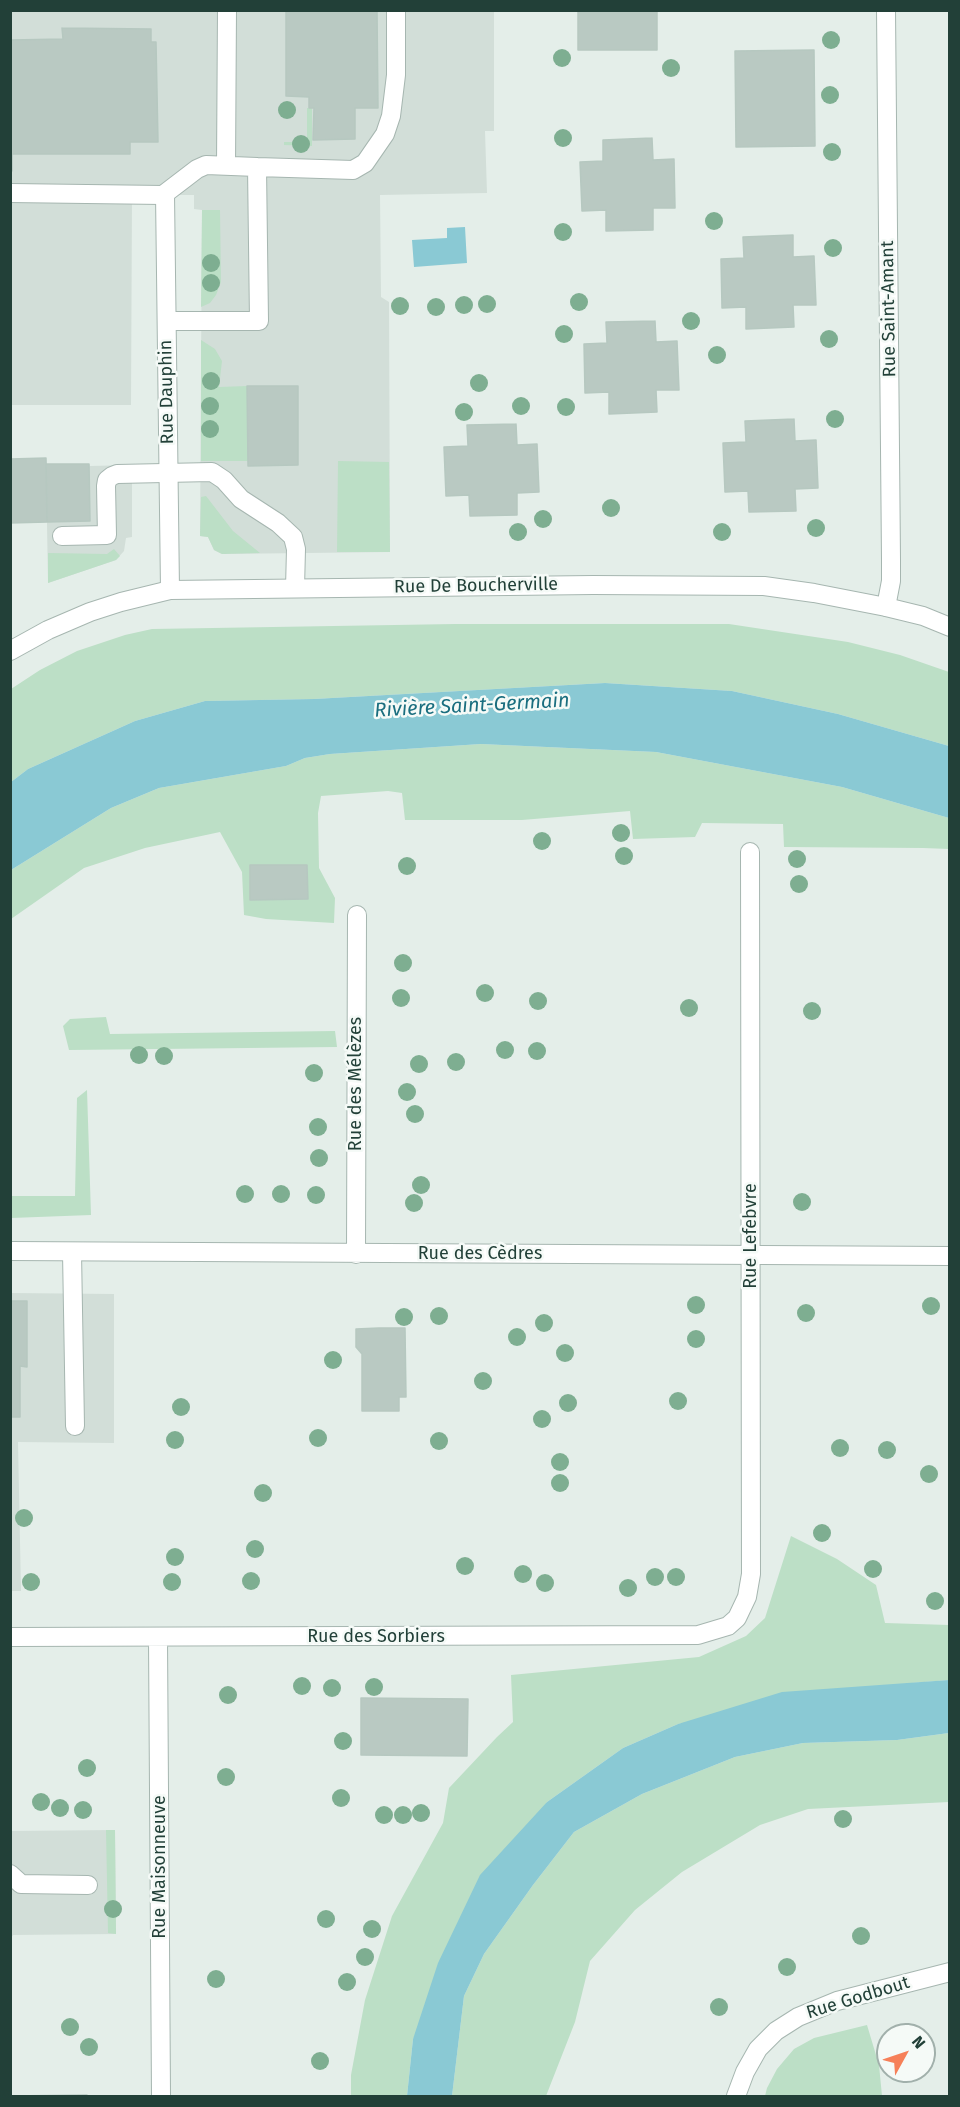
<!DOCTYPE html>
<html>
<head>
<meta charset="utf-8">
<style>
	body { margin:0 }
	#map { position:relative; width:960px; height:2107px; overflow:hidden; background:#e4eee9; font-family:"Fira Sans",sans-serif }
	canvas { display:block }
	.frame { position:absolute; inset:0; border:12px solid #224038; pointer-events:none }
	.north { position:absolute; left:876px; top:2023px; width:60px; height:60px; box-sizing:border-box; background:#f5faf7; border:2px solid #a1b0ab; border-radius:50%; rotate:50deg; font-size:16px; font-weight:700; line-height:24px; text-align:center; color:#224038 }
	.north::after { content:''; display:block; margin:auto; width:21px; height:27px; background:#f68059; clip-path:polygon(50% 0,100% 100%,50% 72%,0 100%) }
</style>
</head>
<body>
<div id="map">
<canvas width="960" height="2107"></canvas>
<div class="frame"></div>
<div class="north">N</div>
</div>
<script>
const ctx = document.querySelector('canvas').getContext('2d');
ctx.lineJoin = 'round';
function paint(path, color) {
  ctx.fillStyle = color;
  ctx.fill(path, 'evenodd');
}
function toPath(rows) {
  const path = new Path2D();
  for (const r of rows) {
    path.moveTo(r[0], r[1]);
    for (let i = 2; i < r.length; i += 2) path.lineTo(r[i], r[i + 1]);
  }
  return path;
}
function stroke(path, color, width, dash) {
  ctx.strokeStyle = color;
  ctx.lineWidth = width;
  ctx.lineCap = dash ? 'butt' : 'round';
  ctx.setLineDash(dash || []);
  ctx.stroke(path);
}
function write(font, color, halo, rows, align = 'center') {
  ctx.font = font + ' "Fira Sans",sans-serif';
  ctx.lineWidth = 5;
  ctx.setLineDash([]);
  ctx.textBaseline = 'middle';
  ctx.strokeStyle = halo;
  ctx.fillStyle = color;
  for (const [text, x, y, turn = 0] of rows) {
    ctx.save();
    ctx.translate(x, y);
    ctx.rotate((+turn || 0) * Math.PI / 180);
    ctx.textAlign = isNaN(turn) ? turn : align;
    if (halo) ctx.strokeText(text, 0, 0);
    ctx.fillText(text, 0, 0);
    ctx.restore();
  }
}
const built = toPath([
	[11,11,494,11,494,131,485,131,487,193,380,195,381,297,389,302,390,552,222,554,214,550,208,537,200,536,202,210,194,209,194,195,132,195,131,405,11,405],
	[46,464,89,464,90,466,132,465,132,537,126,538,124,551,116,560,48,583],
	[11,1293,114,1294,114,1443,18,1442,21,1591,11,1591],
	[115,1830,116,1934,13,1935,11,1938,11,1831]
]);
const green = toPath([
	[307,108,312,108,312,146,284,145,284,142,307,142],
	[202,210,220,210,221,282,216,295,210,303,201,307],
	[201,340,215,349,222,361,219,387,247,386,248,461,201,461],
	[338,461,389,462,390,552,337,552],
	[206,496,233,531,260,553,222,554,214,550,208,537,200,536,201,497],
	[114,549,120,556,116,560,48,583,48,553,107,554],
	[455,624,729,624,848,642,900,655,949,672,949,746,838,714,732,691,605,683,314,699,205,701,135,721,28,769,11,782,11,689,40,670,77,651,125,635,152,629],
	[481,744,656,752,842,787,949,818,949,854,949,849,923,848,784,847,783,824,702,823,695,837,633,839,630,811,522,820,405,820,402,793,388,791,321,796,318,813,319,868,335,898,334,923,266,919,244,915,242,872,220,832,145,848,84,868,11,919,11,870,111,808,159,788,286,766,305,758,330,754],
	[307,865,308,899,250,900],
	[106,1017,110,1034,335,1031,337,1047,69,1050,63,1026,70,1019],
	[87,1090,91,1215,11,1218,11,1196,75,1196,77,1098],
	[791,1536,837,1559,876,1585,885,1623,949,1625,949,1680,912,1683,678,1724,623,1748,547,1802,413,2039,407,2096,351,2096,351,2075,365,2000,392,1916,443,1823,449,1788,497,1737,513,1722,511,1675,699,1657,746,1636,765,1618],
	[949,1733,949,1802,808,1809,760,1825,682,1872,635,1910,590,1961,575,2022,546,2096,452,2096,464,1996,484,1954,533,1885,574,1832,642,1794,735,1757,803,1743,897,1740],
	[106,1830,115,1830,116,1934,108,1933],
	[867,2025,879,2065,882,2096,765,2096,767,2088,777,2069,794,2049,814,2038]
]);
const water = toPath([
	[465,227,467,263,414,267,412,240,447,238,447,228],
	[605,683,732,691,838,714,949,746,949,818,842,787,656,752,481,744,330,754,305,758,286,766,159,788,111,808,11,870,11,782,28,769,135,721,205,701,314,699],
	[949,1680,949,1733,897,1740,803,1743,735,1757,642,1794,574,1832,533,1885,484,1954,464,1996,452,2096,407,2096,413,2039,438,1963,480,1875,547,1802,623,1748,678,1724,782,1692]
]);
const building = toPath([
	[377,10,378,108,355,108,355,139,313,140,314,108,309,108,309,97,286,96,286,10,377,10],
	[578,10,657,10,657,50,578,50,578,10],
	[62,28,151,29,151,42,156,42,158,142,130,142,130,154,12,154,12,171,10,171,11,40,63,39,62,28],
	[814,50,815,146,736,147,735,51,814,50],
	[652,138,653,160,674,159,675,208,653,208,653,230,606,231,606,210,582,211,580,162,603,161,603,140,652,138],
	[793,235,793,257,814,256,816,305,793,305,794,327,746,329,746,307,722,308,721,259,744,258,743,237,793,235],
	[655,321,656,342,677,341,679,390,656,390,657,412,609,414,609,392,585,393,584,344,607,343,606,322,655,321],
	[247,386,298,386,298,465,248,466,247,386],
	[794,419,795,441,816,440,818,488,795,489,796,511,749,512,748,491,725,492,723,443,746,442,745,421,794,419],
	[516,424,517,445,537,444,539,492,517,493,517,515,470,516,469,495,446,496,444,447,468,446,467,425,516,424],
	[46,458,47,522,10,523,10,459,46,458],
	[46,464,89,464,90,521,47,522,46,464],
	[250,865,307,865,308,899,250,900,250,865],
	[10,1301,27,1301,27,1367,20,1366,20,1417,10,1417,10,1301],
	[379,1328,405,1328,406,1397,399,1397,399,1411,362,1411,362,1354,356,1347,356,1329,379,1328],
	[361,1698,468,1699,467,1756,361,1755,361,1698],
	[87,2095,87,2096,10,2096,87,2095]
]);
const service = toPath([
	[226,166,227,10],
	[257,167,353,170,365,163,385,134,391,116,396,75,396,10],
	[10,193,163,195,197,169,206,165,257,167,259,321,167,321],
	[62,536,107,535,106,486,107,480,112,476,117,474,212,472,224,480,241,499,278,523,293,537,296,549,295,588],
	[72,1252,75,1426],
	[10,1874,21,1884,88,1885]
]);
const minor = toPath([
	[886,10,891,559,891,581,886,607],
	[165,194,170,590],
	[10,1251,950,1256],
	[356,1254,357,915],
	[10,1637,698,1635,728,1626,737,1618,747,1597,751,1574,750,852],
	[158,1638,161,2096],
	[736,2096,745,2072,758,2049,776,2031,798,2017,837,2001,950,1972]
]);
const tertiary = toPath([
	[10,651,48,630,90,612,121,602,170,590,593,585,764,586,814,593,886,607,923,616,950,627]
]);
const trees = [
	[831,40],
	[562,58],
	[671,68],
	[830,95],
	[287,110],
	[563,138],
	[301,144],
	[832,152],
	[714,221],
	[563,232],
	[833,248],
	[211,263],
	[211,283],
	[579,302],
	[487,304],
	[464,305],
	[400,306],
	[436,307],
	[691,321],
	[564,334],
	[829,339],
	[717,355],
	[211,381],
	[479,383],
	[210,406],
	[521,406],
	[566,407],
	[464,412],
	[835,419],
	[210,429],
	[611,508],
	[543,519],
	[816,528],
	[518,532],
	[722,532],
	[621,833],
	[542,841],
	[624,856],
	[797,859],
	[407,866],
	[799,884],
	[403,963],
	[485,993],
	[401,998],
	[538,1001],
	[689,1008],
	[812,1011],
	[505,1050],
	[537,1051],
	[139,1055],
	[164,1056],
	[456,1062],
	[419,1064],
	[314,1073],
	[407,1092],
	[415,1114],
	[318,1127],
	[319,1158],
	[421,1185],
	[245,1194],
	[281,1194],
	[316,1195],
	[802,1202],
	[414,1203],
	[696,1305],
	[931,1306],
	[806,1313],
	[439,1316],
	[404,1317],
	[544,1323],
	[517,1337],
	[696,1339],
	[565,1353],
	[333,1360],
	[483,1381],
	[678,1401],
	[568,1403],
	[181,1407],
	[542,1419],
	[318,1438],
	[175,1440],
	[439,1441],
	[840,1448],
	[887,1450],
	[560,1462],
	[929,1474],
	[560,1483],
	[263,1493],
	[24,1518],
	[822,1533],
	[255,1549],
	[175,1557],
	[465,1566],
	[873,1569],
	[523,1574],
	[655,1577],
	[676,1577],
	[251,1581],
	[31,1582],
	[172,1582],
	[545,1583],
	[628,1588],
	[935,1601],
	[302,1686],
	[374,1687],
	[332,1688],
	[228,1695],
	[343,1741],
	[87,1768],
	[226,1777],
	[341,1798],
	[41,1802],
	[60,1808],
	[83,1810],
	[421,1813],
	[384,1815],
	[403,1815],
	[843,1819],
	[113,1909],
	[326,1919],
	[372,1929],
	[861,1936],
	[365,1957],
	[787,1967],
	[216,1979],
	[347,1982],
	[719,2007],
	[70,2027],
	[89,2047],
	[320,2061]
];
const streetNames = [
	["Rue Saint-Amant",889,309,-91],
	["Rue Dauphin",167,392,-91],
	["Rue De Boucherville",476,586,-1],
	["Rue des Mélèzes",356,1084,-90],
	["Rue Lefebvre",751,1236,-90],
	["Rue des Cèdres",480,1254],
	["Rue des Sorbiers",376,1637],
	["Rue Maisonneuve",160,1867,-90],
	["Rue Godbout",858,1998,-17]
];
const waterNames = [
	["Rivière Saint-Germain",472,706,-3]
];
paint(built, '#d2ded8');
paint(green, '#bcdfc6');
paint(water, '#8ac9d4');
paint(building, '#b9c9c2');
stroke(building, '#b6c8c0', 1.5);
stroke(service, '#a6b6b0', 20);
stroke(minor, '#a6b6b0', 20);
stroke(tertiary, '#a6b6b0', 20);
stroke(service, '#fff', 18);
stroke(minor, '#fff', 18);
stroke(tertiary, '#fff', 18);
ctx.fillStyle = '#7eae91';
for (const [x, y] of trees) {
  ctx.beginPath();
  ctx.arc(x, y, 9, 0, 2 * Math.PI);
  ctx.fill();
}
write('18px', '#224038', '#f5faf7', streetNames);
write('italic 20px', '#1a6e7f', '#f5faf7', waterNames);
</script>
</body>
</html>
